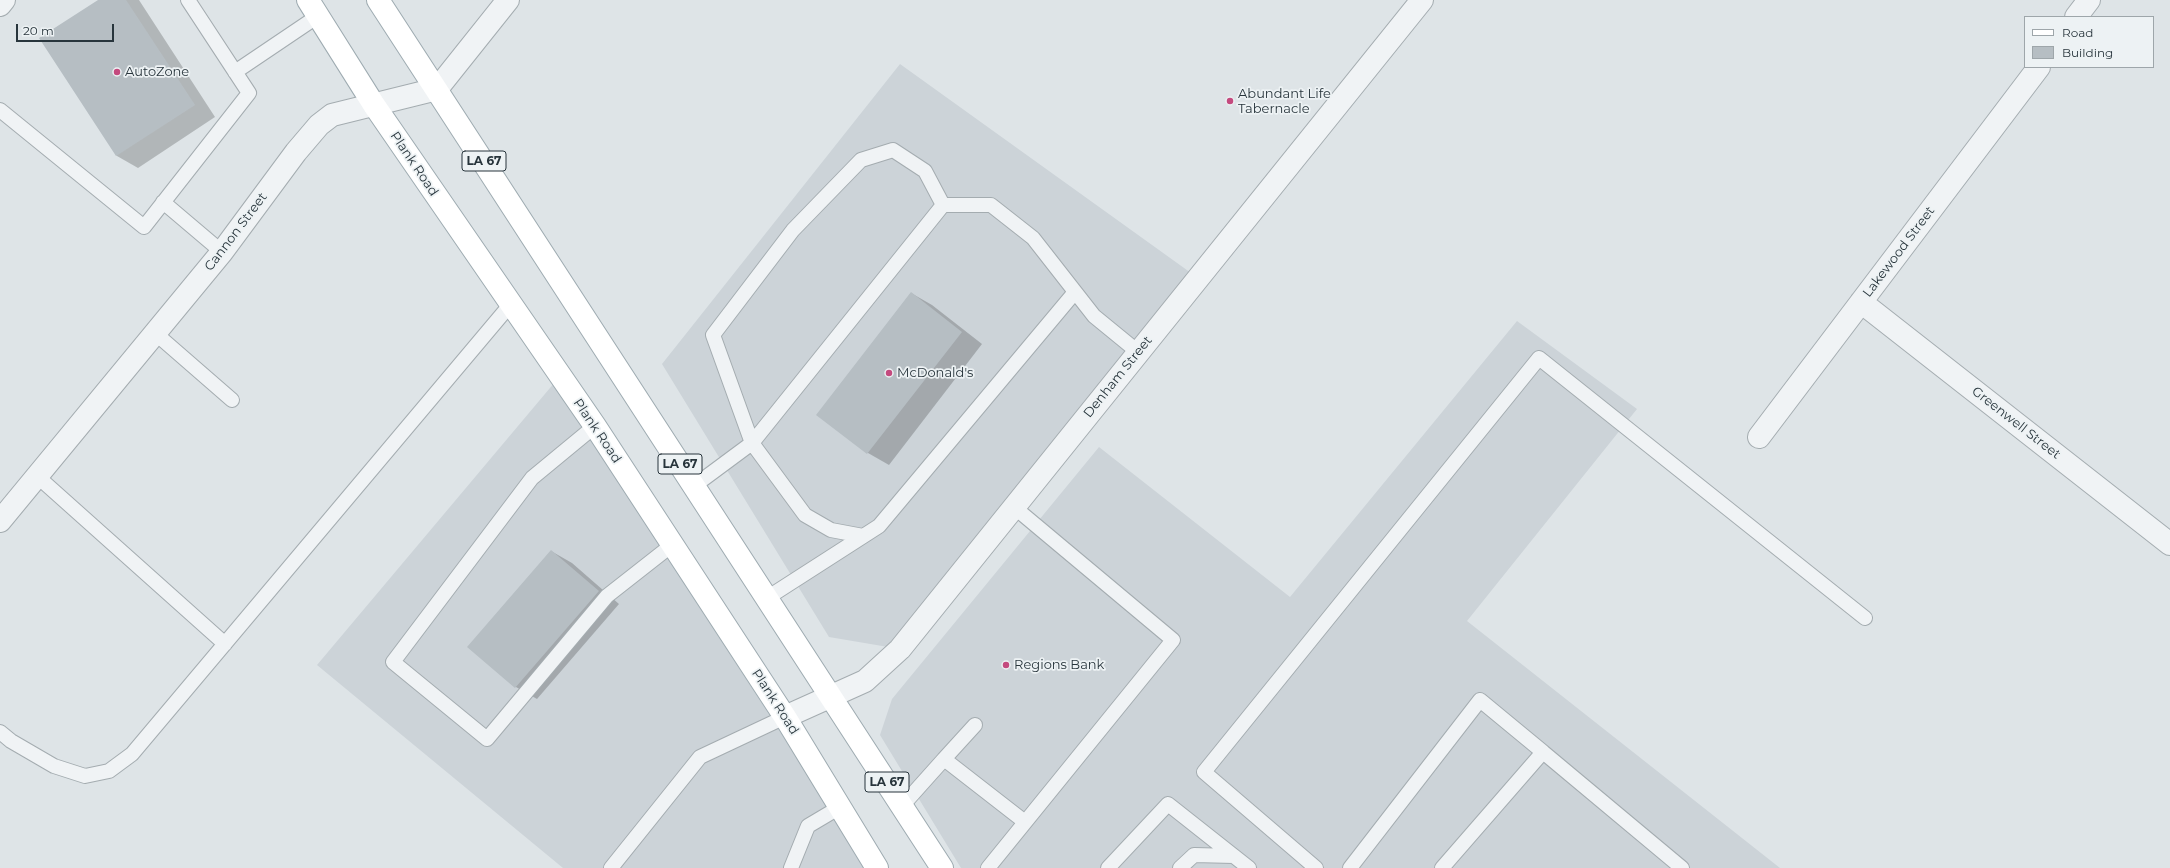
<!DOCTYPE html>
<html>
<head>
<meta charset="utf-8">
<style>
	body { margin:0 }
	#map { position:relative; width:2170px; height:868px; overflow:hidden; background:#dee4e7; font-family:Montserrat,sans-serif }
	canvas { display:block }
	.legend { position:absolute; left:2024px; top:16px; width:130px; height:52px; box-sizing:border-box; background:#edf2f4; border:1px solid #9ea6aa; margin:0; padding:5px 7px; list-style:none; font-size:12px; color:#28353c }
	.legend li { display:flex; align-items:center; gap:8px; height:20px }
	.legend b { width:20px; border:1px solid #9ea6aa }
	.scale { position:absolute; left:16px; top:24px; width:98px; height:18px; box-sizing:border-box; border:2px solid #28353c; border-top:0; padding-left:5px; font-size:12px; line-height:14px; white-space:nowrap; color:#28353c; -webkit-text-stroke:3px #edf2f4; paint-order:stroke }
</style>
</head>
<body>
<div id="map">
<canvas width="2170" height="868"></canvas>
<ul class="legend">
<li><b style="height:5px;background:#fff"></b>Road</li>
<li><b style="height:11px;background:#b6bec3"></b>Building</li>
</ul>
<div class="scale">20 m</div>
</div>
<script>
const ctx = document.querySelector('canvas').getContext('2d');
ctx.lineJoin = 'round';
function paint(path, color) {
  ctx.fillStyle = color;
  ctx.fill(path, 'evenodd');
}
function toPath(rows) {
  const path = new Path2D();
  for (const r of rows) {
    path.moveTo(r[0], r[1]);
    for (let i = 2; i < r.length; i += 2) path.lineTo(r[i], r[i + 1]);
  }
  return path;
}
function stroke(path, color, width, dash) {
  ctx.strokeStyle = color;
  ctx.lineWidth = width;
  ctx.lineCap = dash ? 'butt' : 'round';
  ctx.setLineDash(dash || []);
  ctx.stroke(path);
}
function write(font, color, halo, rows, align = 'center') {
  ctx.font = font + ' Montserrat,sans-serif';
  ctx.lineWidth = 3.5;
  ctx.setLineDash([]);
  ctx.textBaseline = 'middle';
  ctx.strokeStyle = halo;
  ctx.fillStyle = color;
  for (const [text, x, y, turn = 0] of rows) {
    ctx.save();
    ctx.translate(x, y);
    ctx.rotate((+turn || 0) * Math.PI / 180);
    ctx.textAlign = isNaN(turn) ? turn : align;
    if (halo) ctx.strokeText(text, 0, 0);
    ctx.fillText(text, 0, 0);
    ctx.restore();
  }
}
const built = toPath([
	[900,64,1198,278,900,649,829,637,662,364],
	[1517,321,1637,409,1467,621,1780,868,961,868,880,735,892,699,1099,447,1290,597],
	[555,382,868,868,563,868,317,665]
]);
const shadow = toPath([
	[100,0,139,0,215,117,138,168,117,156,41,39],
	[911,293,932,305,982,344,889,465,868,453,818,415],
	[551,551,572,563,619,604,537,699,516,687,469,647]
]);
const building = toPath([
	[98,0,126,0,195,105,116,156,39,38],
	[911,292,962,332,867,454,816,415],
	[551,550,599,591,515,688,467,647]
]);
const lane = toPath([
	[235,72,318,16],
	[0,110,144,227,249,93,188,0],
	[163,202,222,252],
	[155,333,232,400],
	[595,426,532,478,393,662,487,739,607,596,672,545],
	[37,476,225,644],
	[694,486,752,443,943,205,991,205,1033,238,1094,316,1138,352],
	[863,536,831,530,805,515,752,443,713,335,793,230,861,160,893,150,925,171,943,205],
	[767,598,879,526,1075,292],
	[0,732,11,741,54,766,85,776,109,771,132,754,510,305],
	[1543,752,1682,868],
	[944,759,975,725],
	[902,806,944,759,1025,822],
	[611,868,700,757,785,717],
	[791,868,808,826,840,807],
	[988,868,1173,640,1014,507],
	[1108,868,1168,804,1249,868],
	[1180,868,1194,855,1234,856],
	[1316,868,1204,772,1539,358,1865,618],
	[1350,868,1480,700,1543,752,1442,868]
]);
const street = toPath([
	[0,5,4,0],
	[2076,17,2089,0],
	[1861,302,2170,544],
	[1759,437,2039,67],
	[0,521,222,252,296,152,319,125,332,115,437,89,508,0],
	[785,717,865,681,900,649,1422,0]
]);
const primary = toPath([
	[308,0,374,105,595,426,785,717,877,868],
	[378,0,942,868]
]);
const markers = [
	[117,72,4,"#c44a7e"],
	[1230,101,4,"#c44a7e"],
	[889,373,4,"#c44a7e"],
	[1006,665,4,"#c44a7e"]
];
const shields = [
	[484,161,44],
	[680,464,44],
	[887,782,44]
];
const shieldNames = [
	["LA 67",484,161],
	["LA 67",680,464],
	["LA 67",887,782]
];
const poiNames = [
	["AutoZone",125,72],
	["Abundant Life",1238,94],
	["Tabernacle",1238,109],
	["McDonald's",897,373],
	["Regions Bank",1014,665]
];
const streetNames = [
	["Plank Road",414,164,56],
	["Cannon Street",236,232,-53],
	["Lakewood Street",1899,252,-53],
	["Denham Street",1118,377,-51],
	["Greenwell Street",2016,423,38],
	["Plank Road",597,431,56],
	["Plank Road",775,702,57]
];
paint(built, '#ccd3d8');
paint(shadow, '#0003');
paint(building, '#b6bec3');
stroke(lane, '#a4acb0', 16);
stroke(street, '#a4acb0', 24);
stroke(primary, '#9eabb1', 24);
stroke(lane, '#f0f3f5', 14);
stroke(street, '#f0f3f5', 22);
stroke(primary, '#fff', 22);
for (const [x, y, r, color] of markers) {
  const dot = new Path2D();
  dot.arc(x, y, r, 0, 2 * Math.PI);
  ctx.fillStyle = color;
  ctx.fill(dot);
  stroke(dot, '#edf2f4', 1.5);
}
for (const [x, y, w] of shields) {
  const box = new Path2D();
  box.roundRect(x - w / 2, y - 10, w, 20, 3);
  ctx.fillStyle = '#edf2f4';
  ctx.fill(box);
  stroke(box, '#28353c', 1);
}
write('bold 12px', '#28353c', null, shieldNames);
write('13px', '#28353c', '#edf2f4', poiNames, 'left');
write('13px', '#28353c', '#edf2f4', streetNames);
</script>
</body>
</html>
